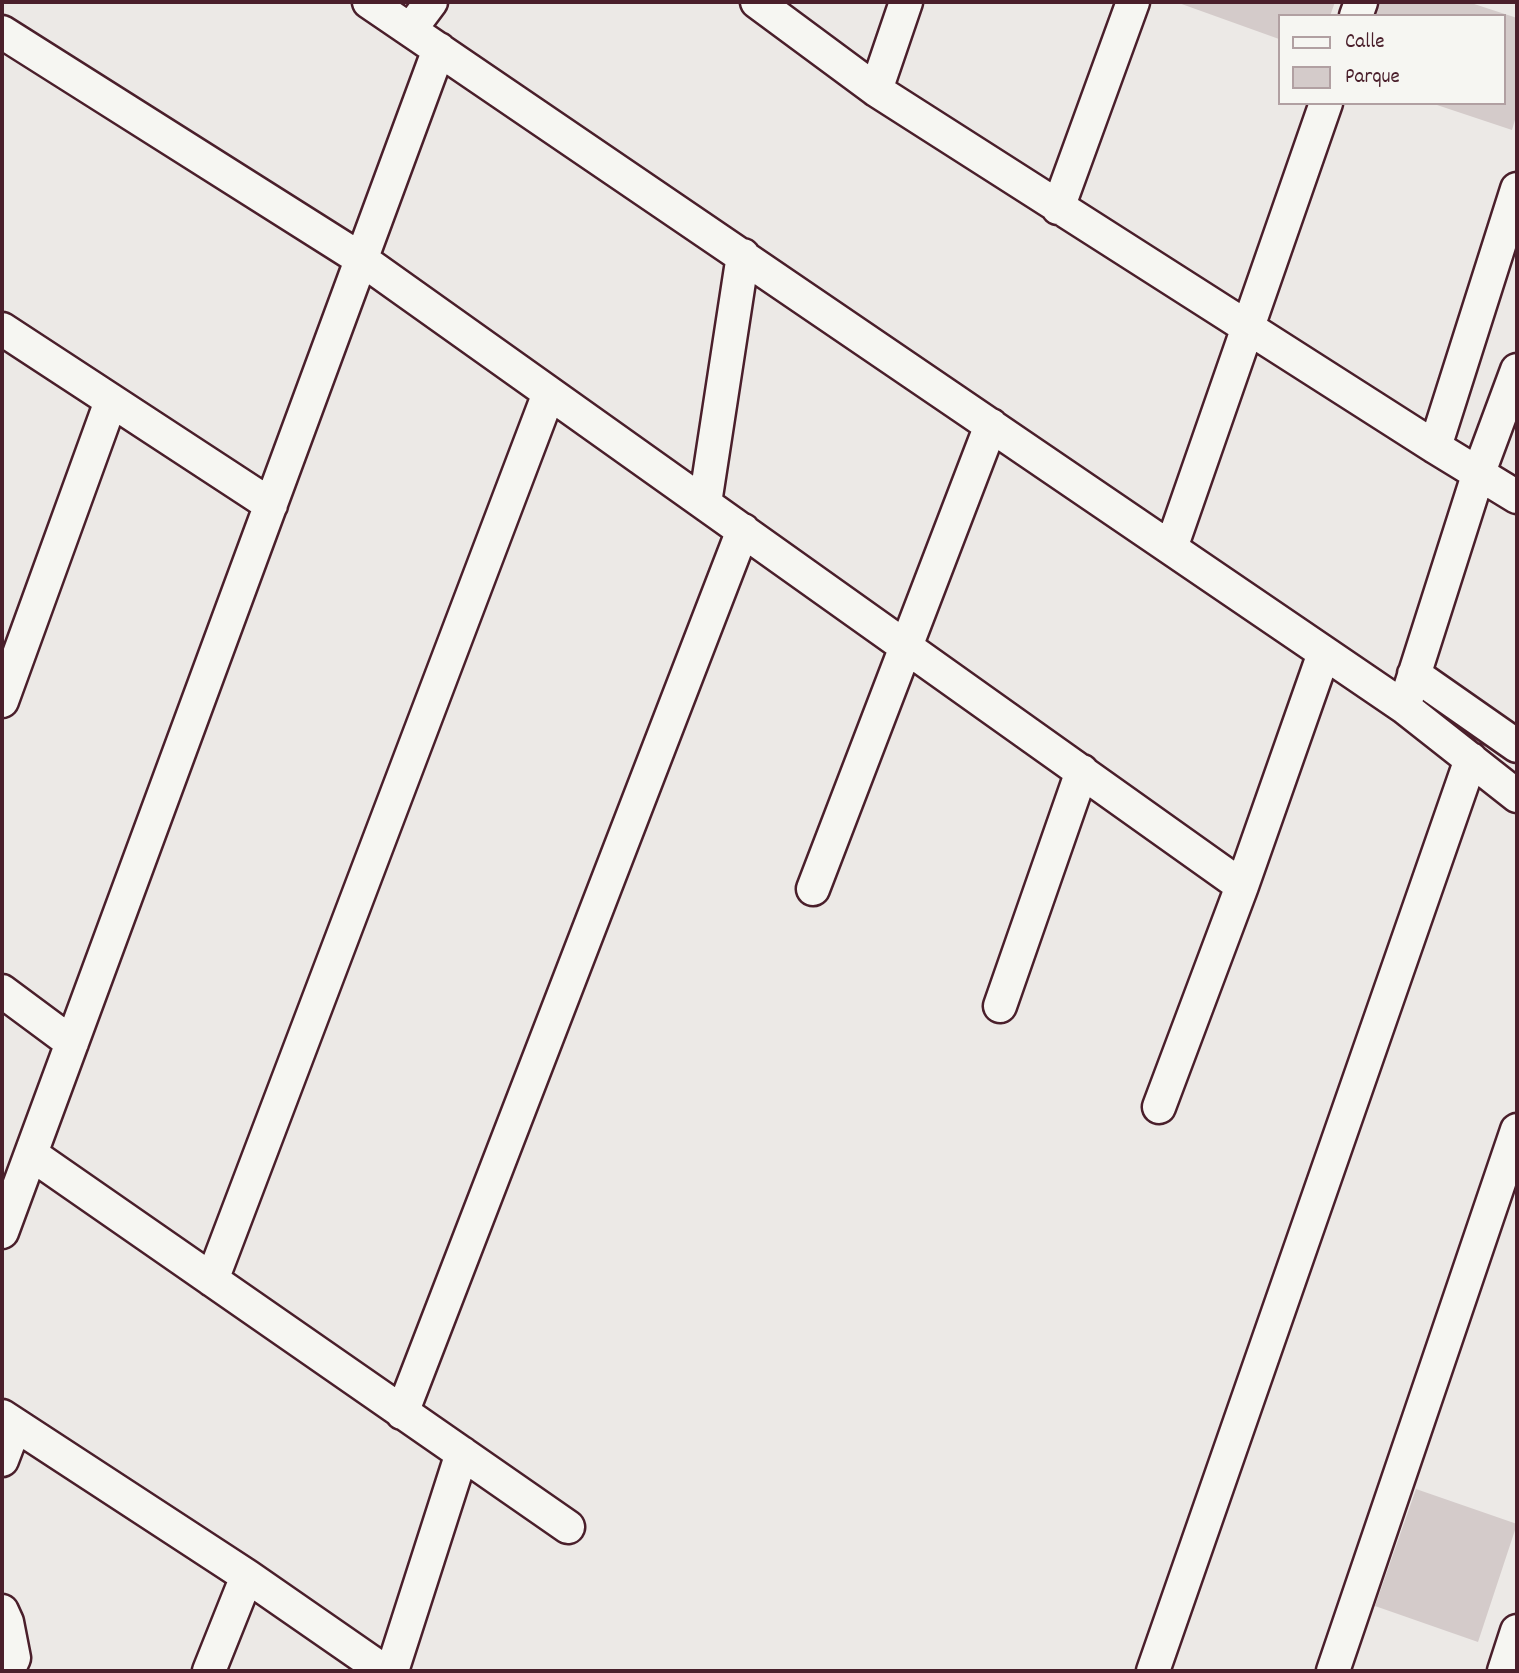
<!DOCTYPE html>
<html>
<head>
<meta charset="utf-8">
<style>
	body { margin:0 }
	#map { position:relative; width:1519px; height:1673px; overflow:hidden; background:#ece9e6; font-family:Dekko,sans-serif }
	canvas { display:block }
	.frame { position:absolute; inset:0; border:4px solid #4a1f2b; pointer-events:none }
	.legend { position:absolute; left:1278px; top:14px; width:228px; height:91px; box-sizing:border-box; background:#f6f6f2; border:2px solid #b1a0a2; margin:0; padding:9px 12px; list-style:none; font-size:21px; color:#4a1f2b }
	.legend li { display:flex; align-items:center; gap:14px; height:35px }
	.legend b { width:35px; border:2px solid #b1a0a2 }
</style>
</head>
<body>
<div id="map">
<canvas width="1519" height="1673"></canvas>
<div class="frame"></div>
<ul class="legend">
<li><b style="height:9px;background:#f6f6f2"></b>Calle</li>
<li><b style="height:19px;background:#d4cbca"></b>Parque</li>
</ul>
</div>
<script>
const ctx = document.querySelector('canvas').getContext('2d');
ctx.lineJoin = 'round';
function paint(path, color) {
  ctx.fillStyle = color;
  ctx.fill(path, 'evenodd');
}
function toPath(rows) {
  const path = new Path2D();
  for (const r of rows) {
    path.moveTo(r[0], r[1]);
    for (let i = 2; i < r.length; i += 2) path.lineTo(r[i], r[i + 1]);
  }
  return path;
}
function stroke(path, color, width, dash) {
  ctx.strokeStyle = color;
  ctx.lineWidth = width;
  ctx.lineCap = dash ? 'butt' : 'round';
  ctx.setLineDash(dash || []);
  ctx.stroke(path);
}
const green = toPath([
	[1176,2,1335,2,1330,16,1279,16,1279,39],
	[1379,2,1468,2,1517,18,1517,113,1512,130,1431,103,1503,103,1503,16,1374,16],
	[1416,1489,1517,1524,1478,1642,1375,1606]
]);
const minor = toPath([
	[369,2,1404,707,1517,796],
	[757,2,876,90,1435,447,1517,497],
	[1356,16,1361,2],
	[410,30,431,2],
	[2,32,361,259,1242,886],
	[876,90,906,2],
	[1058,208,1133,2],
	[2,329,271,505],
	[1435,447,1517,189],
	[705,503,743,255],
	[1171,548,1326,103],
	[1414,674,1517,746],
	[2,701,111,401],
	[1404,707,1478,475,1517,370],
	[813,889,991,425],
	[2,991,72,1043],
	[1000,1006,1082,771],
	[1159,1107,1242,886,1324,653],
	[31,1154,568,1527],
	[2,1232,439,49],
	[212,1280,549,393],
	[402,1413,743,530],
	[2,1416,247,1576,384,1671],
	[2,1460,15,1426],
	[2,1611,7,1622,14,1658,8,1671],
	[209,1671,247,1576],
	[392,1671,462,1453],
	[1153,1671,1471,759],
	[1333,1671,1517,1130],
	[1504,1671,1517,1631]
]);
paint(green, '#d4cbca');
stroke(minor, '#4a1f2b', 37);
stroke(minor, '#f6f6f2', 32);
</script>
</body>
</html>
